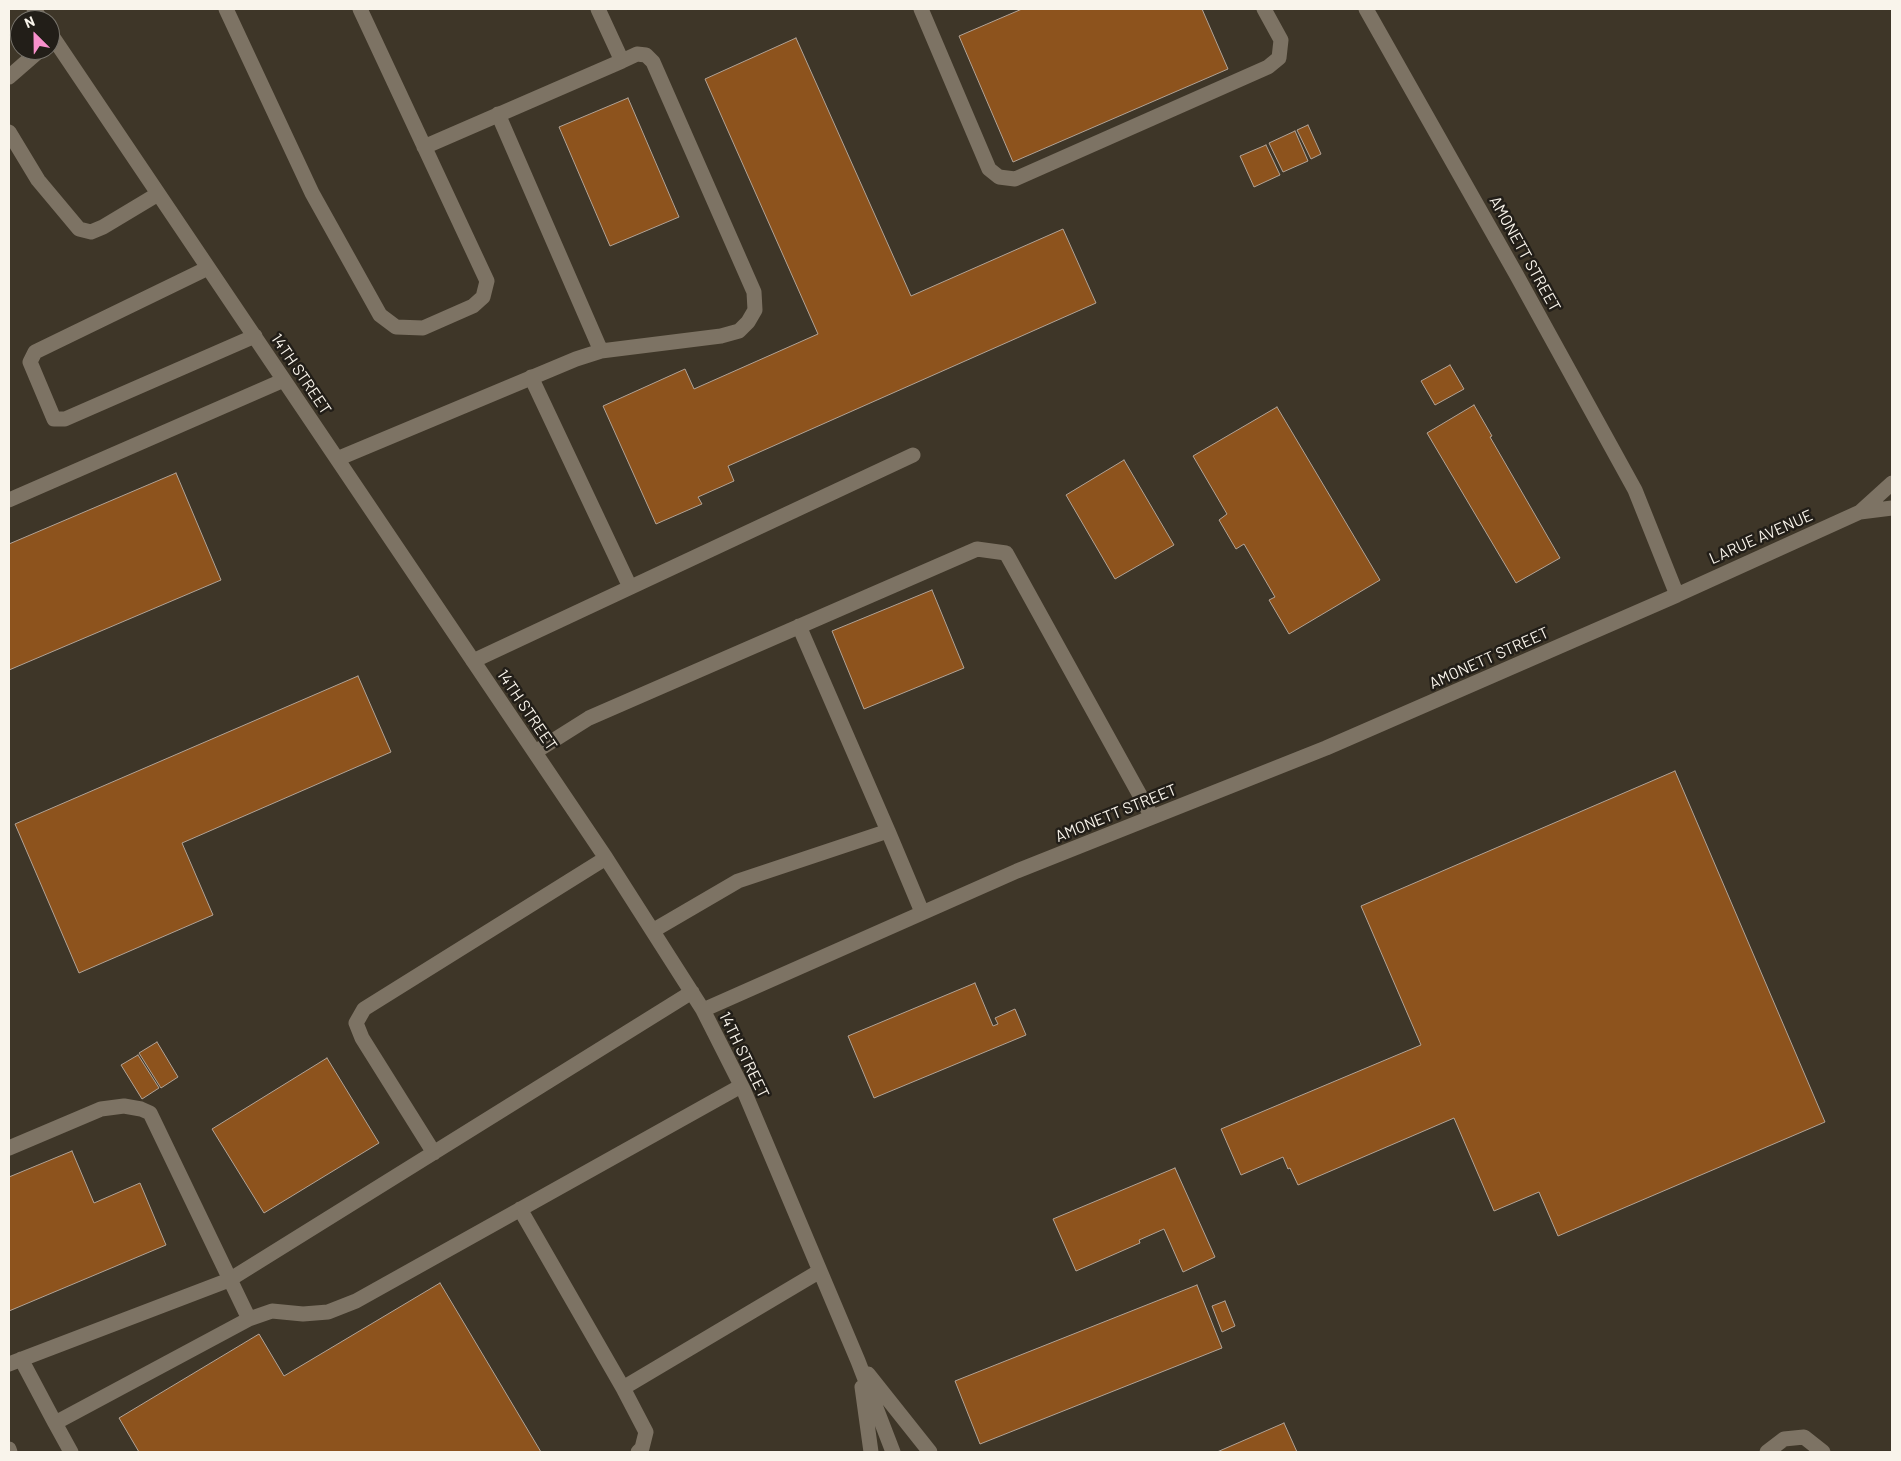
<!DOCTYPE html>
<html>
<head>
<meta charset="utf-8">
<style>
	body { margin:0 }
	#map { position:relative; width:1901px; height:1461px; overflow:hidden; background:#3e3628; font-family:Barlow,sans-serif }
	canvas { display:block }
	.frame { position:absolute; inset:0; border:10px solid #f9f4eb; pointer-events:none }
	.north { position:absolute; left:10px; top:10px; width:50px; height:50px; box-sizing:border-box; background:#221e18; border:1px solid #78746c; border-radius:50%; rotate:337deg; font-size:14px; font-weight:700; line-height:20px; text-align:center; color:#f9f4eb }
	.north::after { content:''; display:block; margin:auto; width:18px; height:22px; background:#f890cc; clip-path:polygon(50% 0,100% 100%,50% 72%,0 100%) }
</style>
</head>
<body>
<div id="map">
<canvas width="1901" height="1461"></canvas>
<div class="frame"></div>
<div class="north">N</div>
</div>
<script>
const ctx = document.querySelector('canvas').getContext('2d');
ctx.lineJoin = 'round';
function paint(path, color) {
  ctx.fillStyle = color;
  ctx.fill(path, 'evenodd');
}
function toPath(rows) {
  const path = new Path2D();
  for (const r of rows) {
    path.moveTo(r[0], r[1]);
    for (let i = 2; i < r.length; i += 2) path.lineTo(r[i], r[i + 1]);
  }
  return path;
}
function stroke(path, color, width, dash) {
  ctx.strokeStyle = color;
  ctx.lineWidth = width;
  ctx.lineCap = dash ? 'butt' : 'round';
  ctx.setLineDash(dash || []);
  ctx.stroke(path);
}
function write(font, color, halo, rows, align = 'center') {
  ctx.font = font + ' Barlow,sans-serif';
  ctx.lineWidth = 5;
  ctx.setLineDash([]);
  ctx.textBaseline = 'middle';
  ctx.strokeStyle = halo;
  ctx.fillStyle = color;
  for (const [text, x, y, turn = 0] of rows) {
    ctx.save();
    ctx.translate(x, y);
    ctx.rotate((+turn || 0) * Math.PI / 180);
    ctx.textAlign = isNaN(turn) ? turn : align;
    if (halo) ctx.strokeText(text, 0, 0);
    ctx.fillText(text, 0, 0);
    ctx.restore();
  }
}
const building = toPath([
	[1022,9,1202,9,1228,69,1013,162,959,36,1022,9],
	[796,38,911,296,1063,229,1096,303,728,466,734,481,698,497,702,504,656,524,603,406,685,369,694,389,818,334,705,79,796,38],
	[628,98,679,217,610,246,559,127,628,98],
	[1308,125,1321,154,1311,159,1297,130,1308,125],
	[1295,131,1308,161,1283,172,1269,143,1295,131],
	[1266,145,1280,175,1254,187,1240,156,1266,145],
	[1450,365,1464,389,1435,405,1421,381,1450,365],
	[1474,405,1492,436,1490,437,1560,558,1516,583,1427,433,1474,405],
	[1277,407,1380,580,1289,634,1269,600,1275,597,1244,544,1236,549,1219,520,1227,514,1193,456,1277,407],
	[1124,460,1174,545,1115,579,1066,495,1124,460],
	[176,473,221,580,9,670,9,544,176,473],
	[932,590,964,668,864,709,832,631,932,590],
	[358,676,391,752,182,843,213,915,79,973,15,824,358,676],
	[1675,771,1825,1122,1558,1236,1539,1192,1494,1211,1454,1118,1298,1185,1290,1168,1288,1169,1283,1157,1241,1175,1221,1129,1421,1045,1361,906,1675,771],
	[975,983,993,1026,998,1024,995,1018,1015,1009,1026,1035,874,1098,848,1036,975,983],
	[157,1042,178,1077,161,1088,139,1053,157,1042],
	[138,1055,159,1088,142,1099,121,1065,138,1055],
	[327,1058,379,1143,264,1213,212,1129,327,1058],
	[72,1151,94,1203,140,1183,166,1245,9,1311,9,1177,72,1151],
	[1175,1168,1215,1257,1183,1272,1164,1229,1139,1240,1140,1243,1076,1271,1053,1219,1175,1168],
	[440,1283,541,1452,139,1452,119,1418,259,1334,284,1376,440,1283],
	[1197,1285,1222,1348,980,1444,955,1381,1197,1285],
	[1225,1301,1235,1326,1222,1332,1212,1306,1225,1301],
	[1284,1423,1297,1452,1217,1452,1284,1423]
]);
const minor = toPath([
	[34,9,41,20],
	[226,9,312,193,380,315,396,327,423,328,473,306,483,297,487,281,360,9],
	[921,9,989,169,999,177,1015,179,1268,67,1279,58,1281,40,1264,9],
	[50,33,606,858,703,1010,744,1091,858,1361,893,1452],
	[9,77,40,50],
	[498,114,601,351],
	[9,132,38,180,79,229,91,232,103,227,158,194],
	[424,147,622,61],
	[208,268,35,352,30,362,54,419,65,419,255,336],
	[531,377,630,587],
	[337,459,576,359,601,351,721,336,739,331,748,322,755,310,754,292,653,62,646,55,637,54,622,61,598,9],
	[9,500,284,380],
	[1860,512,1892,483],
	[1677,595,1860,512,1892,508],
	[473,661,913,455],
	[535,752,589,718,977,549,1006,553,1152,817],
	[888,831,922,912],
	[654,930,738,881,888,831,799,626],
	[703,1010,1017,871,1326,748,1677,595,1635,490,1516,274,1366,9],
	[9,1148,101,1109,124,1106,141,1109,150,1113,249,1319],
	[434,1153,362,1038,356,1023,364,1009,606,858],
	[520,1209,623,1388],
	[21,1359,55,1423],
	[9,1364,229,1280,692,992],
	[868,1374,930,1452],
	[862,1387,871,1452],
	[9,1449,10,1452],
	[71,1452,55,1423,249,1319,272,1311,303,1314,328,1312,356,1301,741,1086],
	[638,1452,642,1448,646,1432,623,1388,820,1271],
	[1767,1452,1784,1439,1804,1437,1823,1452]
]);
const streetNames = [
	["AMONETT STREET",1525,254,61],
	["14TH STREET",301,374,56],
	["LARUE AVENUE",1761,537,-24],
	["AMONETT STREET",1489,658,-24],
	["14TH STREET",527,710,56],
	["AMONETT STREET",1116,813,-22],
	["14TH STREET",744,1055,64]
];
paint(building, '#8d531d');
stroke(building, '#b2a396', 1);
stroke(minor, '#7d7364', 15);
write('16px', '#f9f4eb', '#221e18', streetNames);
</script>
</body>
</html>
